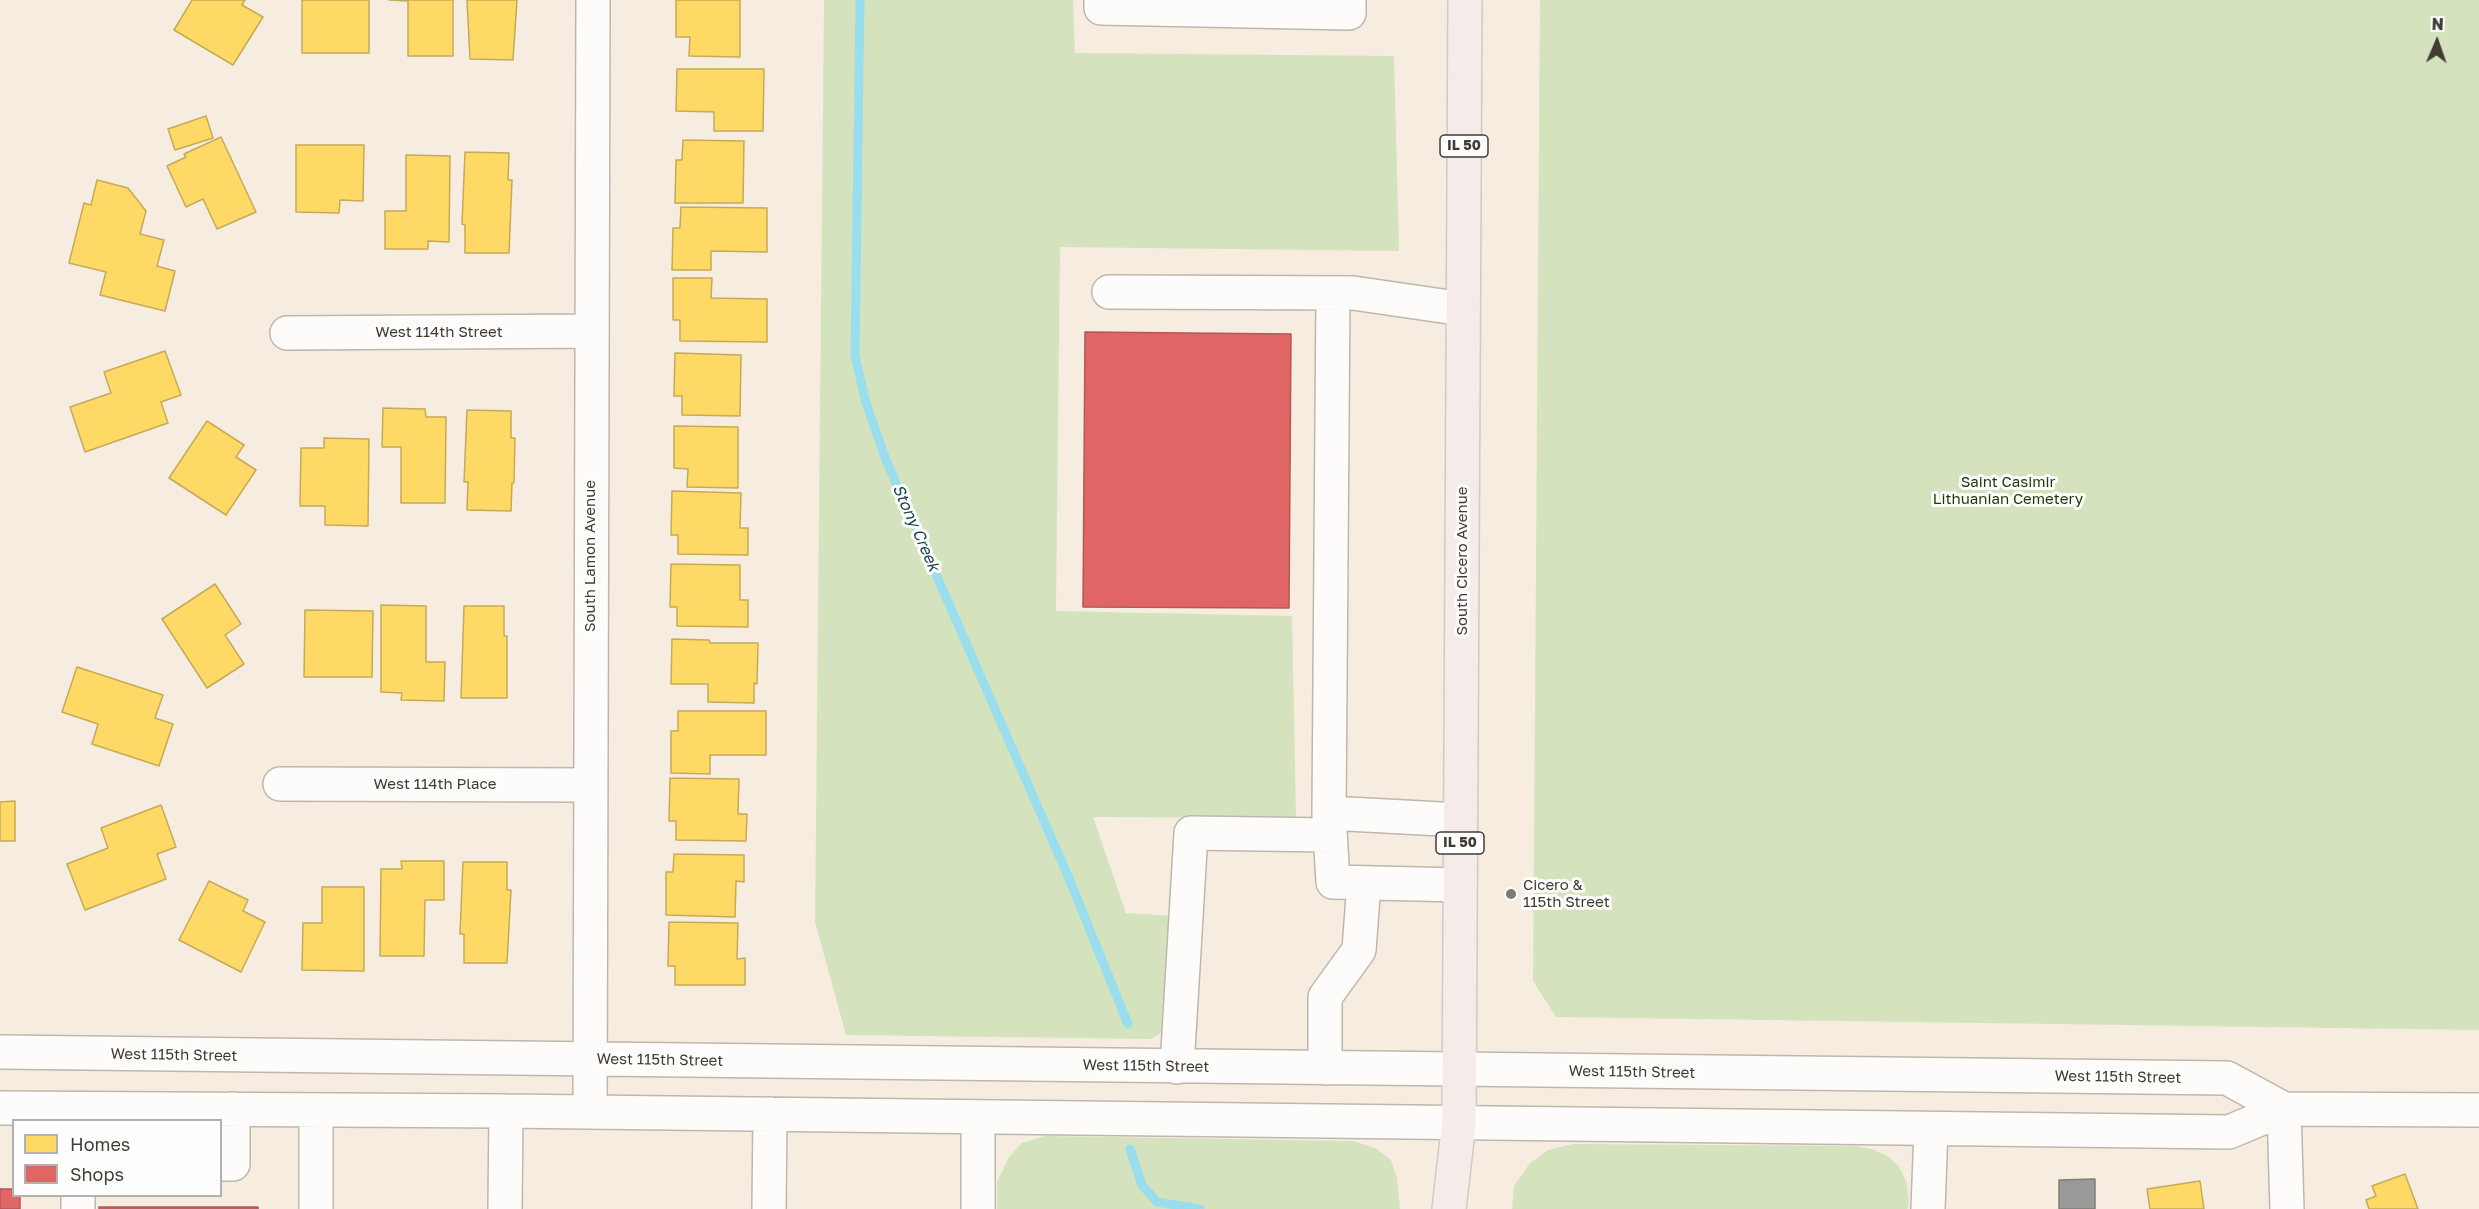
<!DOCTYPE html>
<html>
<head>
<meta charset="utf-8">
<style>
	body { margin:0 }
	#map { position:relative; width:2479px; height:1209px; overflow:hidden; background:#f6ede0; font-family:"Golos Text",sans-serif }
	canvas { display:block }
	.legend { position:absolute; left:12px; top:1119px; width:210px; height:78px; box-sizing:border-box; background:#fefefe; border:2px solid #b3b0ad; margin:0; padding:8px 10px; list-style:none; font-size:18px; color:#423c33 }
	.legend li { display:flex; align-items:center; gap:12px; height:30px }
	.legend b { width:30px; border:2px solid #b3b0ad }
	.north { position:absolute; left:2407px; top:12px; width:60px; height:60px; -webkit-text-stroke:4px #fefefe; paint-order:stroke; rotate:2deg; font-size:16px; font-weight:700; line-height:24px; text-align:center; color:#423c33 }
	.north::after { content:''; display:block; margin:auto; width:21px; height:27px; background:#423c33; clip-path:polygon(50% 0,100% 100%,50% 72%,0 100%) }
</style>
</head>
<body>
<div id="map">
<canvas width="2479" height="1209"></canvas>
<ul class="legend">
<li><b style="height:16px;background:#ffd966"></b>Homes</li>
<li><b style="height:16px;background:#e06666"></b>Shops</li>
</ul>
<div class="north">N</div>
</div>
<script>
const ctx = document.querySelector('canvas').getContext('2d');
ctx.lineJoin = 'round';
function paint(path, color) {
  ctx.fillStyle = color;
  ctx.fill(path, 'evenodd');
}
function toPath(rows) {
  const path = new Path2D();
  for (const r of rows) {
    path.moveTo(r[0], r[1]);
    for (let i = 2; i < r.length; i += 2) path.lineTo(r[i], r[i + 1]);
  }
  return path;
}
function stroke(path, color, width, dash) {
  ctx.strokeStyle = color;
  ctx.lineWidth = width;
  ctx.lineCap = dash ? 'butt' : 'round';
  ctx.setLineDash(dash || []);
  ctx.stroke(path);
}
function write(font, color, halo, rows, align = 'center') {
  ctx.font = font + ' "Golos Text",sans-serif';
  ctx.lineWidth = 6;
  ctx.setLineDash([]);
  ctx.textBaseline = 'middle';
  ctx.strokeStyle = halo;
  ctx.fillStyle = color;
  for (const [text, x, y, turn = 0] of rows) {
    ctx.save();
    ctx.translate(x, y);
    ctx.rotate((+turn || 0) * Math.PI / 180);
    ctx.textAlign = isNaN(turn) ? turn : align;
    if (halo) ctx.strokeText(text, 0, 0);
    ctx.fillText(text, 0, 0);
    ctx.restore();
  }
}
const green = toPath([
	[824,0,1073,0,1075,53,1394,56,1399,251,1060,247,1056,611,1292,616,1296,818,1093,817,1126,913,1174,916,1169,1028,1151,1039,846,1035,815,922],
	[1540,0,2479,0,2479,1030,1556,1017,1533,981],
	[1045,1136,1353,1141,1375,1148,1391,1160,1397,1178,1400,1209,997,1209,997,1182,1009,1157,1022,1143],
	[1573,1144,1855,1146,1872,1149,1886,1155,1898,1165,1907,1183,1909,1205,1907,1209,1512,1209,1514,1186,1530,1163,1548,1150]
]);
const homes = toPath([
	[192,0,245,0,242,5,263,17,233,65,174,30,192,0],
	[302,0,369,0,369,53,302,53,302,0],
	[453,0,453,56,408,56,408,1,389,0,453,0],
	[467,0,517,0,513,60,470,59,467,0],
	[676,0,740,0,740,57,689,56,690,37,676,37,676,0],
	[677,69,764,69,763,131,714,131,714,112,676,111,677,69],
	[206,116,213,138,175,150,168,129,206,116],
	[221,137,256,212,217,229,203,199,186,207,167,166,186,157,184,154,221,137],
	[683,140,744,141,743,203,675,203,676,160,682,160,683,140],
	[296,145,364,145,363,201,340,200,339,213,296,212,296,145],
	[465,152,509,153,508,180,512,180,509,253,465,253,465,225,462,224,465,152],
	[406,155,450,156,449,242,428,241,428,249,385,249,385,211,406,211,406,155],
	[97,180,128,188,146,211,140,234,164,240,157,266,175,271,165,311,100,295,106,272,69,263,84,203,91,205,97,180],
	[681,207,767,208,767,252,711,251,711,270,672,270,673,228,680,228,681,207],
	[673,278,712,278,711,298,767,299,767,342,680,341,680,320,673,320,673,278],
	[165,351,181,395,161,402,168,423,85,452,70,407,111,393,104,372,165,351],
	[675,353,741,355,740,416,682,415,682,396,674,396,675,353],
	[383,408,425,409,426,417,446,417,445,503,401,503,401,447,382,447,383,408],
	[467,410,511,411,511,438,515,438,514,483,512,483,511,511,467,510,468,482,464,482,467,410],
	[207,421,244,445,236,457,256,470,226,515,169,478,207,421],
	[674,426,738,427,738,488,687,487,688,469,674,468,674,426],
	[324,438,369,439,368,526,325,525,325,506,300,506,301,448,324,448,324,438],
	[672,491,741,493,740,528,748,528,748,555,678,554,678,535,671,535,672,491],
	[671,564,740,565,740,600,748,600,748,627,677,626,677,607,670,607,671,564],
	[215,584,241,624,225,635,244,664,207,688,162,619,215,584],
	[381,605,426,606,426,662,445,662,444,701,401,700,402,693,381,692,381,605],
	[464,606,504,606,504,636,507,636,507,698,461,698,464,606],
	[305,610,373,611,372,677,304,677,305,610],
	[672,639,709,640,710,643,758,643,757,684,754,683,754,703,708,702,708,684,671,684,672,639],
	[77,667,163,695,155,718,173,724,159,766,92,744,98,724,62,712,77,667],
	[678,711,766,711,766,755,710,755,710,774,671,773,671,731,678,731,678,711],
	[670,778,739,779,738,814,747,814,746,841,676,840,676,821,669,821,670,778],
	[15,801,15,841,0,841,0,802,15,801],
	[161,805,176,847,157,854,166,879,85,910,67,864,108,848,101,828,161,805],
	[674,854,744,855,744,882,736,881,735,917,666,915,666,872,673,872,674,854],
	[401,861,444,861,444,900,425,900,424,956,380,956,381,869,402,869,401,861],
	[463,862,507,862,507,890,511,890,507,963,464,963,464,934,460,934,463,862],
	[209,881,248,900,243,911,265,922,241,972,179,940,209,881],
	[322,887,364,887,364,971,302,970,303,923,322,923,322,887],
	[669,922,738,923,737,959,745,958,745,985,675,985,675,966,668,966,669,922],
	[2405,1174,2418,1209,2369,1209,2366,1200,2376,1196,2372,1186,2405,1174],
	[2200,1181,2204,1209,2150,1209,2147,1189,2200,1181]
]);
const shops = toPath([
	[1085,332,1291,334,1289,608,1083,607,1085,332],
	[0,1189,14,1189,14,1196,20,1196,20,1209,0,1209,0,1189],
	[99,1207,258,1207,258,1209,99,1209,99,1207]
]);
const industry = toPath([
	[2095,1179,2095,1209,2059,1209,2059,1180,2095,1179]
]);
const stream = toPath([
	[860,0,855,356,866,403,886,460,1068,876,1128,1024],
	[1130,1149,1142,1185,1157,1202,1200,1209]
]);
const minor = toPath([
	[1101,0,1101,8,1349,13,1349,0],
	[1109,292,1353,293,1463,309],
	[1333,293,1329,813,1460,820],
	[287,333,591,331],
	[280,784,590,785],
	[1329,815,1333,882,1460,885],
	[0,1052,2227,1078,2284,1109],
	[1177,1067,1191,833,1330,835],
	[1325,1068,1325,997,1359,950,1364,883],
	[0,1108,506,1111,2229,1132,2284,1109,2479,1110],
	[2284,1109,2287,1209],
	[316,1110,316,1209],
	[590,1112,593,0],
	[978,1117,978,1209],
	[220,1164,233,1164,233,1109],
	[78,1196,78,1209],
	[505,1209,506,1111],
	[769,1209,770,1114],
	[1928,1209,1931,1129]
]);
const major = toPath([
	[1449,1209,1459,1122,1465,0]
]);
const markers = [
	[1511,894,6,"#817a70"]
];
const shields = [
	[1464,146,48],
	[1460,843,48]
];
const shieldNames = [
	["IL 50",1464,146],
	["IL 50",1460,843]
];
const streetNames = [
	["West 114th Street",439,332],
	["South Lamon Avenue",590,556,-90],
	["South Cicero Avenue",1462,561,-90],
	["West 114th Place",435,784],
	["West 115th Street",174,1055,1],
	["West 115th Street",660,1060,1],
	["West 115th Street",1146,1066,1],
	["West 115th Street",1632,1072,1],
	["West 115th Street",2118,1077,1]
];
const parkNames = [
	["Saint Casimir",2008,482],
	["Lithuanian Cemetery",2008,499]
];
const poiNames = [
	["Cicero &",1523,885],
	["115th Street",1523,902]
];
const waterNames = [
	["Stony Creek",916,528,66]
];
paint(green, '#d4e3be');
paint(homes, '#ffd966');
stroke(homes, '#c6aa57', 1.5);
paint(shops, '#e06666');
stroke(shops, '#b15957', 1.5);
paint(industry, '#999');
stroke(industry, '#7f7d7a', 1.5);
stroke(stream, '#9adeed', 9);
stroke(minor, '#beb7ad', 36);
stroke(major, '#cfcac3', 36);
stroke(minor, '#fefcfa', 33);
stroke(major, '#f5ece9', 33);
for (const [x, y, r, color] of markers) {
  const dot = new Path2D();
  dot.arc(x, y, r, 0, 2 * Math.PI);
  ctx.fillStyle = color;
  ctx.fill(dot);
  stroke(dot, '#fefefe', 2);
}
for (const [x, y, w] of shields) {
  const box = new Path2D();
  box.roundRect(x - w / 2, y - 11, w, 22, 4.5);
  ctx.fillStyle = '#fefefe';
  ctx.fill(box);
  stroke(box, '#423c33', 1.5);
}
write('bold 14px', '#423c33', null, shieldNames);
write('15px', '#423c33', '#fefefe', streetNames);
write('15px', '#1f3808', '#fefefe', parkNames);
write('15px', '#423c33', '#fefefe', poiNames, 'left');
write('italic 16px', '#1a4753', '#fefefe', waterNames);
</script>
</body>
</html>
